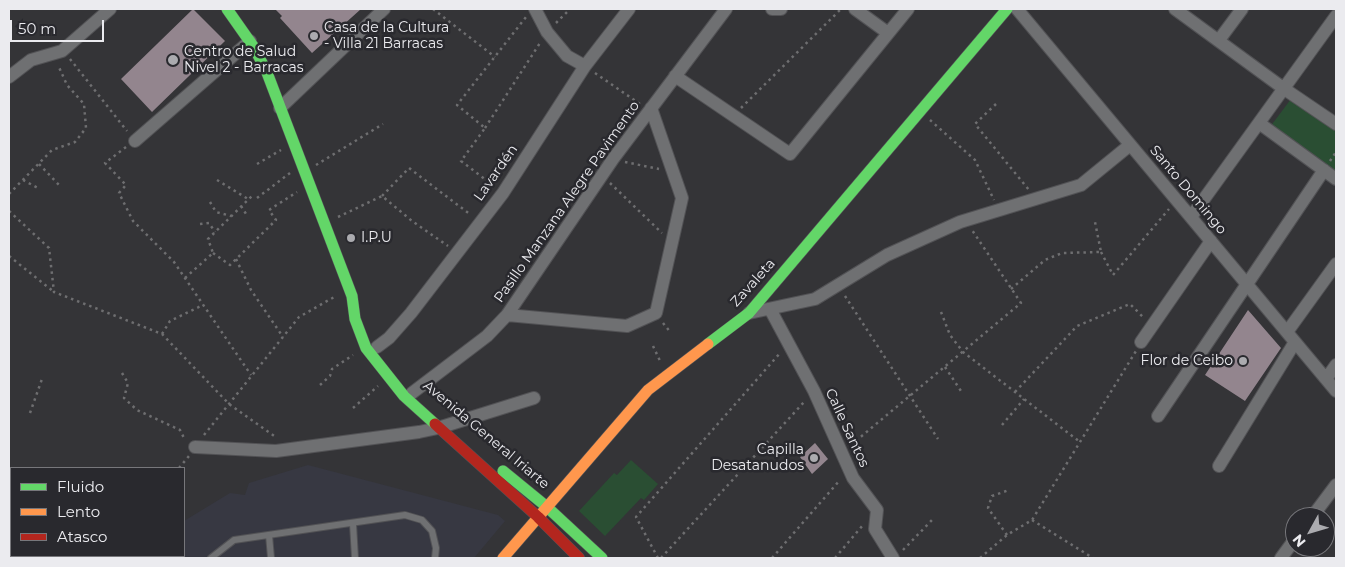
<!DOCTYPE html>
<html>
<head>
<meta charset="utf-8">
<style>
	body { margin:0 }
	#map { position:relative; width:1345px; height:567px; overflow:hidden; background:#343437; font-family:Montserrat,sans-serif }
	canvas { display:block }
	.frame { position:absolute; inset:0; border:10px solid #ebebef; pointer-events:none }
	.legend { position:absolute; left:10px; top:467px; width:175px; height:90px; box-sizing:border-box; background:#29292e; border:1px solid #77777b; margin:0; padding:6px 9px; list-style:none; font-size:15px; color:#ebebef }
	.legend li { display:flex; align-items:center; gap:10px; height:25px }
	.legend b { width:25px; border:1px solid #77777b }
	.north { position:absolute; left:1285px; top:507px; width:50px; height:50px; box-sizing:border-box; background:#29292e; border:1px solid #77777b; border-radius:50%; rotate:231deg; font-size:14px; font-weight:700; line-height:20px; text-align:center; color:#ebebef }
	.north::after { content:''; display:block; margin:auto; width:18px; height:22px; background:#ababaf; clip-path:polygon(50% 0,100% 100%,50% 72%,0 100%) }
	.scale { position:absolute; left:10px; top:20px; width:94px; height:22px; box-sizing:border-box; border:2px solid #ebebef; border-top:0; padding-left:6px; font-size:15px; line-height:18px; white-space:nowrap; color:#ebebef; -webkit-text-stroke:4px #29292e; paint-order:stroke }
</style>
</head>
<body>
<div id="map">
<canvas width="1345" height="567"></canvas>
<div class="frame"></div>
<ul class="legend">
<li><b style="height:6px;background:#63d668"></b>Fluido</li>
<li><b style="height:6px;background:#ff974d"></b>Lento</li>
<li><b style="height:6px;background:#b3261e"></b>Atasco</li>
</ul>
<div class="north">N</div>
<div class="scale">50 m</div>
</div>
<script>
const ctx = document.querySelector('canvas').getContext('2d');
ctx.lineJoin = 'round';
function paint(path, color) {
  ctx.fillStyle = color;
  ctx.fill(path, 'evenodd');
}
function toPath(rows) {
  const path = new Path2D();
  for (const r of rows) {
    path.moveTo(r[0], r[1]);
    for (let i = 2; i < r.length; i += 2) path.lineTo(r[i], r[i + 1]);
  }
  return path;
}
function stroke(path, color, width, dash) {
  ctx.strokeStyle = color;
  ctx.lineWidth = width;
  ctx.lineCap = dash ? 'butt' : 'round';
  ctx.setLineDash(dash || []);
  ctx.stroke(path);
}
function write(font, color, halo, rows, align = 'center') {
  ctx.font = font + ' Montserrat,sans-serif';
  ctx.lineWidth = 5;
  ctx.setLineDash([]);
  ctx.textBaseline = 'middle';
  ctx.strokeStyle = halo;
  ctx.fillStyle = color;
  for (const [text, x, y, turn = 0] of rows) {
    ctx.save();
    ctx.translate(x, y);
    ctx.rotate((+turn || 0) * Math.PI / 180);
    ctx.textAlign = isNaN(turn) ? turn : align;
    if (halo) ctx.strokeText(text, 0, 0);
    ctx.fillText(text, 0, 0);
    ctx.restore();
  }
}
const built = toPath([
	[308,465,498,515,505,521,474,558,156,558,157,556,184,556,184,521,230,493,245,495,249,483]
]);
const green = toPath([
	[1291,99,1336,131,1336,175,1270,127],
	[631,460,658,484,644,500,641,498,605,536,579,511,614,473,617,475]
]);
const building = toPath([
	[193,9,225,41,152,112,121,79],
	[275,9,361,9,312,53,280,18,282,16],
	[1248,310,1281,348,1245,401,1205,375],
	[815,443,828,459,812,474,800,457]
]);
const path = toPath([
	[433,9,495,57],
	[556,23,570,9],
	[70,59,127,131],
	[595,73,640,104],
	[996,104,975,124,1029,190],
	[741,108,841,9],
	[930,120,975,160,994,200],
	[485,128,540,43],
	[126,147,105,163,126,185,119,193,133,221,174,262,251,375],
	[1330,161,1336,152],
	[625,162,659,169],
	[39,164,59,185],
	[257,164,281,150],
	[316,165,383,124],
	[23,180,38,188],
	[217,180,248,199],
	[610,183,662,233],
	[494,186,461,161,485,128,457,105,526,17],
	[9,194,52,150,75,142,86,128,84,104,67,85,58,65],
	[382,196,409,168,471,215],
	[257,198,290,173],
	[210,202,216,212,231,216],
	[241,206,248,217],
	[9,211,49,248,54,292,162,334,229,404,277,438],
	[338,217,382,196,412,221,448,246],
	[200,224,209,223,215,232],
	[1101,252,1113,275,1169,209],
	[213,253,230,265,276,220,269,210,297,192],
	[9,256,54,292],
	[236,259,251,290,283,337],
	[185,278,213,253,208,239,253,195],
	[1011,289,1045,260,1062,253,1101,252,1095,222],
	[845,296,938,439],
	[941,312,950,335,963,352,1080,442],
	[663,323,671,333],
	[162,334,170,321,203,305],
	[653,346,661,363],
	[945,367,963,394],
	[122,373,128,383,124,398,137,410,180,430,185,440],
	[320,385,330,376,332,369,353,355],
	[1015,392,1077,326,1130,304,1143,317],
	[353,408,378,386],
	[836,411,844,406],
	[30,413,42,379],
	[1002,425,1024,399],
	[204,435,299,317,336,296],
	[851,445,1021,303,972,230],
	[179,468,189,456],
	[1032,520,1093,558],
	[1007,535,988,508,992,496,1009,490],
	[903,550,934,518],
	[118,558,120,556],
	[658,558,636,517,781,352],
	[661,558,805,401],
	[772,558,840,480],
	[835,558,863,525],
	[980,558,1007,535,1032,520,1136,351]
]);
const lane = toPath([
	[353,524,355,558],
	[269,535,271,558],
	[211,558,234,540,405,515,422,520,432,531,436,548,435,558]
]);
const street = toPath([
	[535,9,547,32,567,56,585,66],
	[772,9,781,9],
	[855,9,888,33],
	[1017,9,1336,391],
	[1175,9,1283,88,1336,124],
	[1219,40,1242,9],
	[675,76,790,154,908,9],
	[9,77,31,60,62,51,110,9],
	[280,108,384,9],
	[1259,123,1336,179],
	[135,141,250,41],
	[1191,217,1336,16],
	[770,309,814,391,853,478,877,510,875,529,893,558],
	[749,313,815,299,887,255,960,222,1081,185,1130,145],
	[507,315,627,326,656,313,682,198,651,108],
	[1287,332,1336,264],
	[1141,342,1211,241],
	[377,347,389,338,411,313,503,193,585,66,629,9],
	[1326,379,1336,365],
	[412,393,487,336,507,315,613,159,726,9],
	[1158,416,1324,170],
	[195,447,276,451,419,432,438,428,534,398],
	[1219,466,1295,342],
	[1312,517,1336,485],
	[1281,558,1295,539]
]);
const fast = toPath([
	[227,9,253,46,266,70,352,296,355,319,366,348,404,396,435,424],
	[708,344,749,313,1007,9],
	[503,471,547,507,602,558]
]);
const slow = toPath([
	[503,558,648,390,708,344]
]);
const jam = toPath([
	[435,424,538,517,579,558]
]);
const markers = [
	[314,36,5,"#ababaf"],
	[173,60,6,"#ababaf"],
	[351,238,5,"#ababaf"],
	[1243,361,5,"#ababaf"],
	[814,458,5,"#ababaf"]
];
const poiNames = [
	["Casa de la Cultura",324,28],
	["- Villa 21 Barracas",324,44],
	["Centro de Salud",184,52],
	["Nivel 2 - Barracas",184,68],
	["I.P.U",361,238],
	["Flor de Ceibo",1233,361,"right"],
	["Capilla",804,450,"right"],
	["Desatanudos",804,466,"right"]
];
const streetNames = [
	["Lavardén",496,173,-55],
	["Santo Domingo",1188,190,50],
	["Pasillo Manzana Alegre Pavimento",567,202,-55],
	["Zavaleta",753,283,-48],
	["Calle Santos",847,428,65],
	["Avenida General Iriarte",486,435,40]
];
paint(built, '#373842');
paint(green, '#2a4e33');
paint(building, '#93858e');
stroke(lane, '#525255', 8);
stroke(street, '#525255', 14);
stroke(fast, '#525255', 12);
stroke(slow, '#525255', 12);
stroke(jam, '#525255', 12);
stroke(path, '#6e6e70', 2.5, [2.5, 4]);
stroke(lane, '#6f7072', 6);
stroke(street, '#6f7072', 12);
stroke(fast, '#63d668', 11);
stroke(slow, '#ff974d', 11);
stroke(jam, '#b3261e', 11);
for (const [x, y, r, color] of markers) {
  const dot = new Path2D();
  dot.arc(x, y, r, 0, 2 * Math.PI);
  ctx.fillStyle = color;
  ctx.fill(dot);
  stroke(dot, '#29292e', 2);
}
write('14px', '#ebebef', '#29292e', poiNames, 'left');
write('14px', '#ebebef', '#29292e', streetNames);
</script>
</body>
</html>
